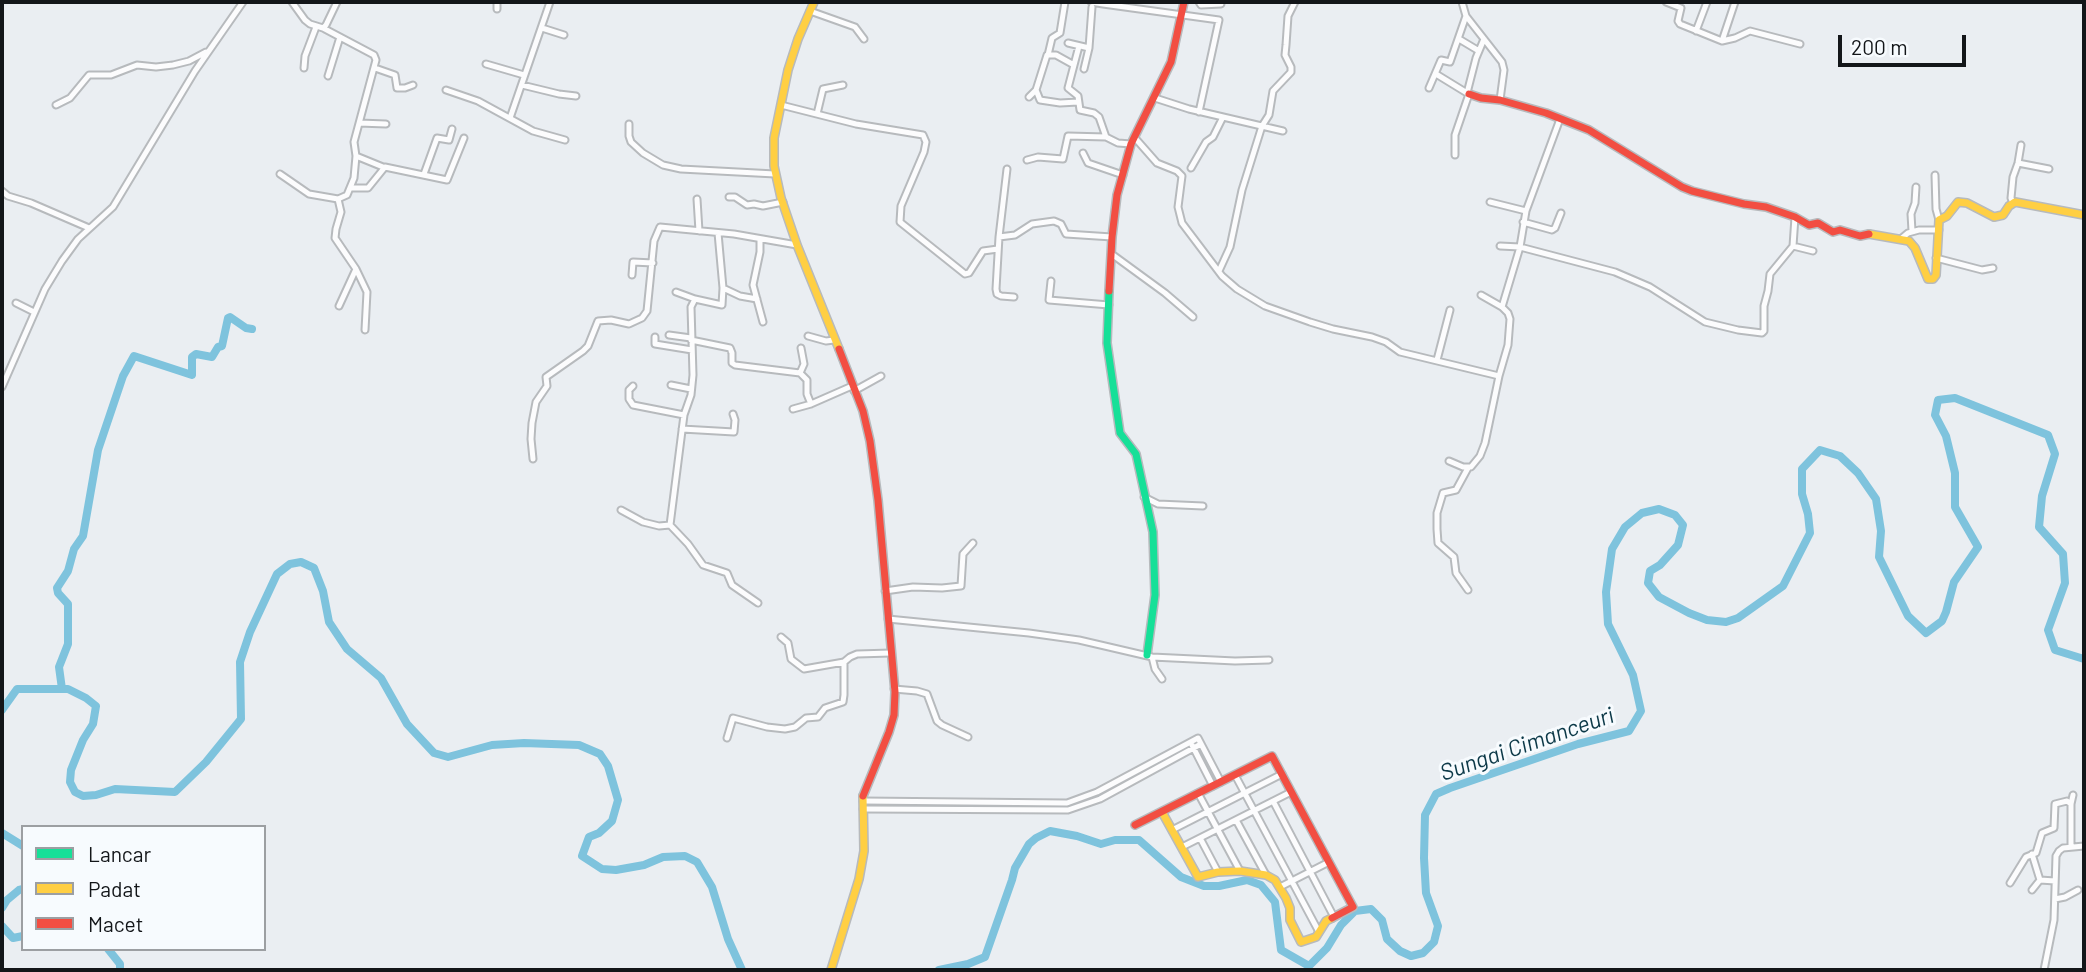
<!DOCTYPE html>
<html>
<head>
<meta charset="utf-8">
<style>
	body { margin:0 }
	#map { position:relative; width:2086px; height:972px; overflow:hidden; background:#eaeef2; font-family:Barlow,sans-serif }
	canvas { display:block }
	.frame { position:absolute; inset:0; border:4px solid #131619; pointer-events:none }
	.legend { position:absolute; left:21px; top:825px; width:245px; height:126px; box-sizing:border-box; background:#f7fbfe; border:2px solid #9c9fa2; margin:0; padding:9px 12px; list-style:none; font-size:21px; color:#131619 }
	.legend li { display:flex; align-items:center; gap:14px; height:35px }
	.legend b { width:35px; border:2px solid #9c9fa2 }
	.scale { position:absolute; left:1838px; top:35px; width:128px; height:32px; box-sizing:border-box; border:4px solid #131619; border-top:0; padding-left:9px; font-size:21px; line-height:24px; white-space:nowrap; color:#131619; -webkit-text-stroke:5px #f7fbfe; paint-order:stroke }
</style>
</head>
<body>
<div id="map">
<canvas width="2086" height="972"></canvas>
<div class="frame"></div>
<ul class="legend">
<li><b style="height:9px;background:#16e098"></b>Lancar</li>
<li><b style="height:9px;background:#ffcf43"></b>Padat</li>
<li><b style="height:9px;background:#f24e42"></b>Macet</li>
</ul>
<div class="scale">200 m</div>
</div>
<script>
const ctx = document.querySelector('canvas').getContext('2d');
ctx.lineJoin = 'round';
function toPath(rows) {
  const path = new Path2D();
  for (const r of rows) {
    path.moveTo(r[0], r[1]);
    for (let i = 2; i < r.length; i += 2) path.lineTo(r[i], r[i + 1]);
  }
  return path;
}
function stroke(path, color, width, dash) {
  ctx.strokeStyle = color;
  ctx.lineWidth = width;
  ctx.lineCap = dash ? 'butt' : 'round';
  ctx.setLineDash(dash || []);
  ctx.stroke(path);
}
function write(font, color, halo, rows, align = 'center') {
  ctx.font = font + ' Barlow,sans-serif';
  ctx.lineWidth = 6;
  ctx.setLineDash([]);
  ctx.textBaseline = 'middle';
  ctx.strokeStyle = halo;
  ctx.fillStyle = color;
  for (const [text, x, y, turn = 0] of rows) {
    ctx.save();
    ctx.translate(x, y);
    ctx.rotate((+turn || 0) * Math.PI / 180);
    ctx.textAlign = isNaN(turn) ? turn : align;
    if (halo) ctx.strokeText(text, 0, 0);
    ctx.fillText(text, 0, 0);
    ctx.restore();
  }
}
const river = toPath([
	[62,689,59,667,68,644,68,604,58,593,57,588,68,571,74,549,83,536,98,450,123,376,134,356,192,375,192,357,196,354,212,357,218,347,222,346,228,318,230,317,246,328,252,329],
	[2,710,17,689,68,689,86,698,96,706,93,724,83,740,71,770,70,782,75,792,83,796,96,795,115,789,175,792,206,762,241,719,240,662,250,632,277,574,290,564,301,562,314,568,323,591,329,622,347,649,381,678,407,724,434,753,448,757,492,745,524,743,579,745,600,754,608,766,618,800,612,821,599,833,589,837,582,856,602,869,616,870,644,865,663,857,685,856,697,862,712,887,728,939,742,970],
	[2,833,23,846],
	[2,908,7,900,19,890,23,889],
	[2,926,13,938,23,936],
	[108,949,120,964,120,970],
	[939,970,968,964,985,957,1012,880,1015,868,1029,844,1036,838,1050,831,1077,836,1101,844,1115,840,1139,840,1181,877,1204,886,1219,886,1247,880,1261,885,1275,902,1281,950,1309,966,1327,948,1341,925,1355,911,1371,909,1382,920,1387,939,1400,951,1411,956,1423,953,1434,942,1438,926,1426,893,1424,858,1425,815,1436,794,1450,788,1578,744,1629,731,1641,711,1633,675,1608,624,1606,592,1612,549,1625,527,1642,513,1659,509,1675,515,1683,525,1678,545,1660,565,1650,571,1648,583,1659,597,1689,613,1707,620,1726,622,1738,618,1783,586,1810,533,1808,514,1802,494,1802,469,1820,450,1840,456,1858,473,1876,499,1881,531,1879,557,1908,616,1926,633,1942,621,1946,612,1954,582,1978,547,1955,507,1955,473,1946,436,1935,415,1938,400,1955,398,2048,435,2055,454,2042,496,2039,527,2063,554,2065,583,2048,630,2055,650,2084,659]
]);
const street = toPath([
	[497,2,497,9],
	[1091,2,1103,4,1103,2],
	[1199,2,1201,5,1221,4],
	[1462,2,1466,16,1502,62,1504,70,1500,100],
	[1666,2,1681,8,1678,21,1680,24,1722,41,1735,38,1750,31,1800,44],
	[1103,4,1219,20,1199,112],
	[810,11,855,27,864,39],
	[323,28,326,25,337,2],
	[542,28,564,35],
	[1696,31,1707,2],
	[1459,39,1479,51],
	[1722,41,1735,2],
	[1068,43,1089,48],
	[1048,55,1052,38,1060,33,1065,2],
	[486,64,524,75],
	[1074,65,1079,46],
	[304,68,305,56,316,27],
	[375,68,395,75,397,88,405,88,413,85],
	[1084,69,1089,48,1092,7],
	[1436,74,1467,93],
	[328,76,340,37],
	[522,85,559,94,576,96],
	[1429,88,1441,60,1450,62,1466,16],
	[446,90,478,101,533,131,565,140],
	[1036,90,1047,55,1056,55,1074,65,1068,88,1078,96,1080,110,1094,113,1099,117,1106,137],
	[1029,97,1036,90,1040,100,1060,103,1078,102],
	[1155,98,1189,109,1283,131],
	[56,105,70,98,89,75,111,75,137,65,156,67,173,65,189,61,206,52],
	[781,105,856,124,923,135,926,142,924,152,901,206,900,222,965,274,969,273,983,251,998,249],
	[817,114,823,89,843,85],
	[510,118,550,2],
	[359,123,386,124],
	[629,124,629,136,631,142,643,153,663,165,681,169,775,174],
	[1135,138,1157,163,1177,171,1182,176,1178,207,1182,223,1222,276,1237,289,1265,306,1310,322,1333,329,1372,337,1386,342,1400,352,1499,376],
	[1083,153,1088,163,1123,175],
	[1455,155,1455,135,1469,94,1467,93,1476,58,1484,39],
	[356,156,383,167],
	[1027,160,1038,157,1063,159,1068,136,1106,137,1118,143,1131,144],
	[2018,163,2049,169],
	[1191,168,1206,142,1213,137,1223,117],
	[1007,169,999,237,996,289,997,294,1001,296,1014,297],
	[280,174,309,194,338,199,347,195,354,178,356,156,354,142,376,60,374,55,323,28,310,24,305,20,292,2],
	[424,174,437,138,449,140,452,129],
	[1935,175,1936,209,1939,220],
	[351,188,368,188,385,167,447,180,464,138],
	[2,191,8,196,31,203,89,228],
	[729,197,735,197,747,205,754,204,763,206,783,202],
	[338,199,341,212,336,229,335,238,356,269,339,306],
	[697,199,699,231],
	[1490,202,1526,211],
	[2013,203,2011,198,2013,177,2018,163,2021,145],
	[1795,217,1793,246,1813,251],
	[1523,222,1552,230,1555,228,1561,213],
	[1912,231,1911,214,1915,203,1916,187],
	[999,237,1015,235,1032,224,1054,221,1061,224,1066,234,1112,237],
	[1902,238,1908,233,1919,230,1939,230],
	[760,240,760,252,753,285,763,322],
	[1500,246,1520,247,1615,272,1650,287,1705,322,1738,330,1762,333,1764,331,1764,306,1768,291,1770,274,1793,246],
	[1113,255,1165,293,1193,317],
	[1936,258,1982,270,1993,268],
	[356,269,367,292,365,330],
	[1219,271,1230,247,1242,190,1262,126,1269,115,1273,91,1291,72,1291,67,1285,55,1286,45,1288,16,1295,2],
	[632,275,633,262,653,263],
	[1051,281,1049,300,1109,305],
	[723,288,740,296,757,299],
	[676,292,695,299],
	[1481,295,1502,307,1520,247,1526,211,1560,119],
	[16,303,34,312],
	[669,335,691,338],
	[808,336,826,341,834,340],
	[655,337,655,344,692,350],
	[691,340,730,348,732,353,732,363,735,365,800,373,807,380,807,394,811,404,852,386],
	[1437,360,1450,310],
	[800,373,804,364,801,348],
	[671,385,691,389],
	[633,386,629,390,629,399,633,405,684,415],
	[2,387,45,289,62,261,78,239,113,207,195,71,243,2],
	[854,391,881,376],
	[793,409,811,404],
	[682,429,734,432,735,420,733,414],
	[533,459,531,439,532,423,536,402,547,386,546,377,583,351,588,346,598,321,611,320,629,324,642,318,647,311,654,241,660,227,734,234,797,245],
	[1449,461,1463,467,1471,467,1480,456,1485,443,1499,376,1508,345,1510,319,1508,313,1502,307],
	[1468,468,1456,490,1443,493,1437,513,1437,529,1438,543,1454,557,1456,573,1468,590],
	[1144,497,1158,504,1203,506],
	[621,510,643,522,659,526,670,525,684,415,691,395,693,375,691,307,695,299,722,305,723,288,718,233],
	[670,525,688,544,703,565,727,573,732,585,758,603],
	[885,591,913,587,942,588,961,586,963,554,973,543],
	[888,619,1029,633,1079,640,1152,657,1235,661,1269,660],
	[781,637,788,643,791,659,804,669,844,662],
	[1152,657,1155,669,1162,679],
	[894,689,917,691,927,694,937,721,942,725,968,737],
	[727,738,733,718,767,727,785,729,795,727,806,718,818,717,825,708,843,702,844,695,844,662,850,657,857,654,891,653],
	[1192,745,1213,786],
	[1235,775,1319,932],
	[1198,793,1240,871],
	[863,801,1067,803,1097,792,1198,738,1221,782],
	[1273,801,1334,917],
	[863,809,1068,810,1100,799,1201,744],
	[1236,820,1266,875],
	[1172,830,1282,774],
	[1200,838,1218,872],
	[1182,847,1291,792],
	[2071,847,2071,804,2073,795],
	[2032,854,2040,880],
	[2010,883,2026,857,2036,853,2042,833,2054,828,2055,804,2067,801,2071,804],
	[1280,887,1329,862],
	[2032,890,2040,880,2055,881],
	[2055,899,2065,897,2078,890],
	[2044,970,2054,920,2056,856,2059,851,2063,848,2084,846]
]);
const fast = toPath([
	[1109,291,1107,343,1120,433,1136,454,1153,532,1155,595,1147,655]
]);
const slow = toPath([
	[814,2,798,39,788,70,774,138,774,166,781,198,797,245,839,349],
	[1869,234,1909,241,1915,248,1928,279,1933,279,1936,275,1939,220,1947,216,1958,202,1967,203,1994,217,2003,215,2009,206,2015,202,2084,215],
	[1162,812,1198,877,1218,872,1240,871,1266,875,1275,880,1286,898,1290,908,1290,920,1301,942,1316,937,1326,921,1332,918],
	[831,970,859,879,864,851,863,796]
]);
const jam = toPath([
	[1469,94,1481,98,1500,100,1546,113,1589,130,1682,187,1692,191,1744,204,1766,207,1795,217,1809,225,1818,223,1833,232,1840,230,1860,236,1869,234],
	[1109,291,1112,237,1117,195,1131,144,1171,62,1184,2],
	[839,349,863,411,870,441,878,500,895,692,894,715,889,732,863,796],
	[1135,825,1272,756,1353,907,1332,918]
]);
const waterNames = [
	["Sungai Cimanceuri",1527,744,-19]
];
stroke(river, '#7ec3dd', 8);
stroke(street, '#b7babd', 9);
stroke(fast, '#b7babd', 10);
stroke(slow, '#b7babd', 10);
stroke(jam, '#b7babd', 10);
stroke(street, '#fcfcfd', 5);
stroke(fast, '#16e098', 7);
stroke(slow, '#ffcf43', 7);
stroke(jam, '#f24e42', 7);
write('italic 23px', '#0c3948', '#f7fbfe', waterNames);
</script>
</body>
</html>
